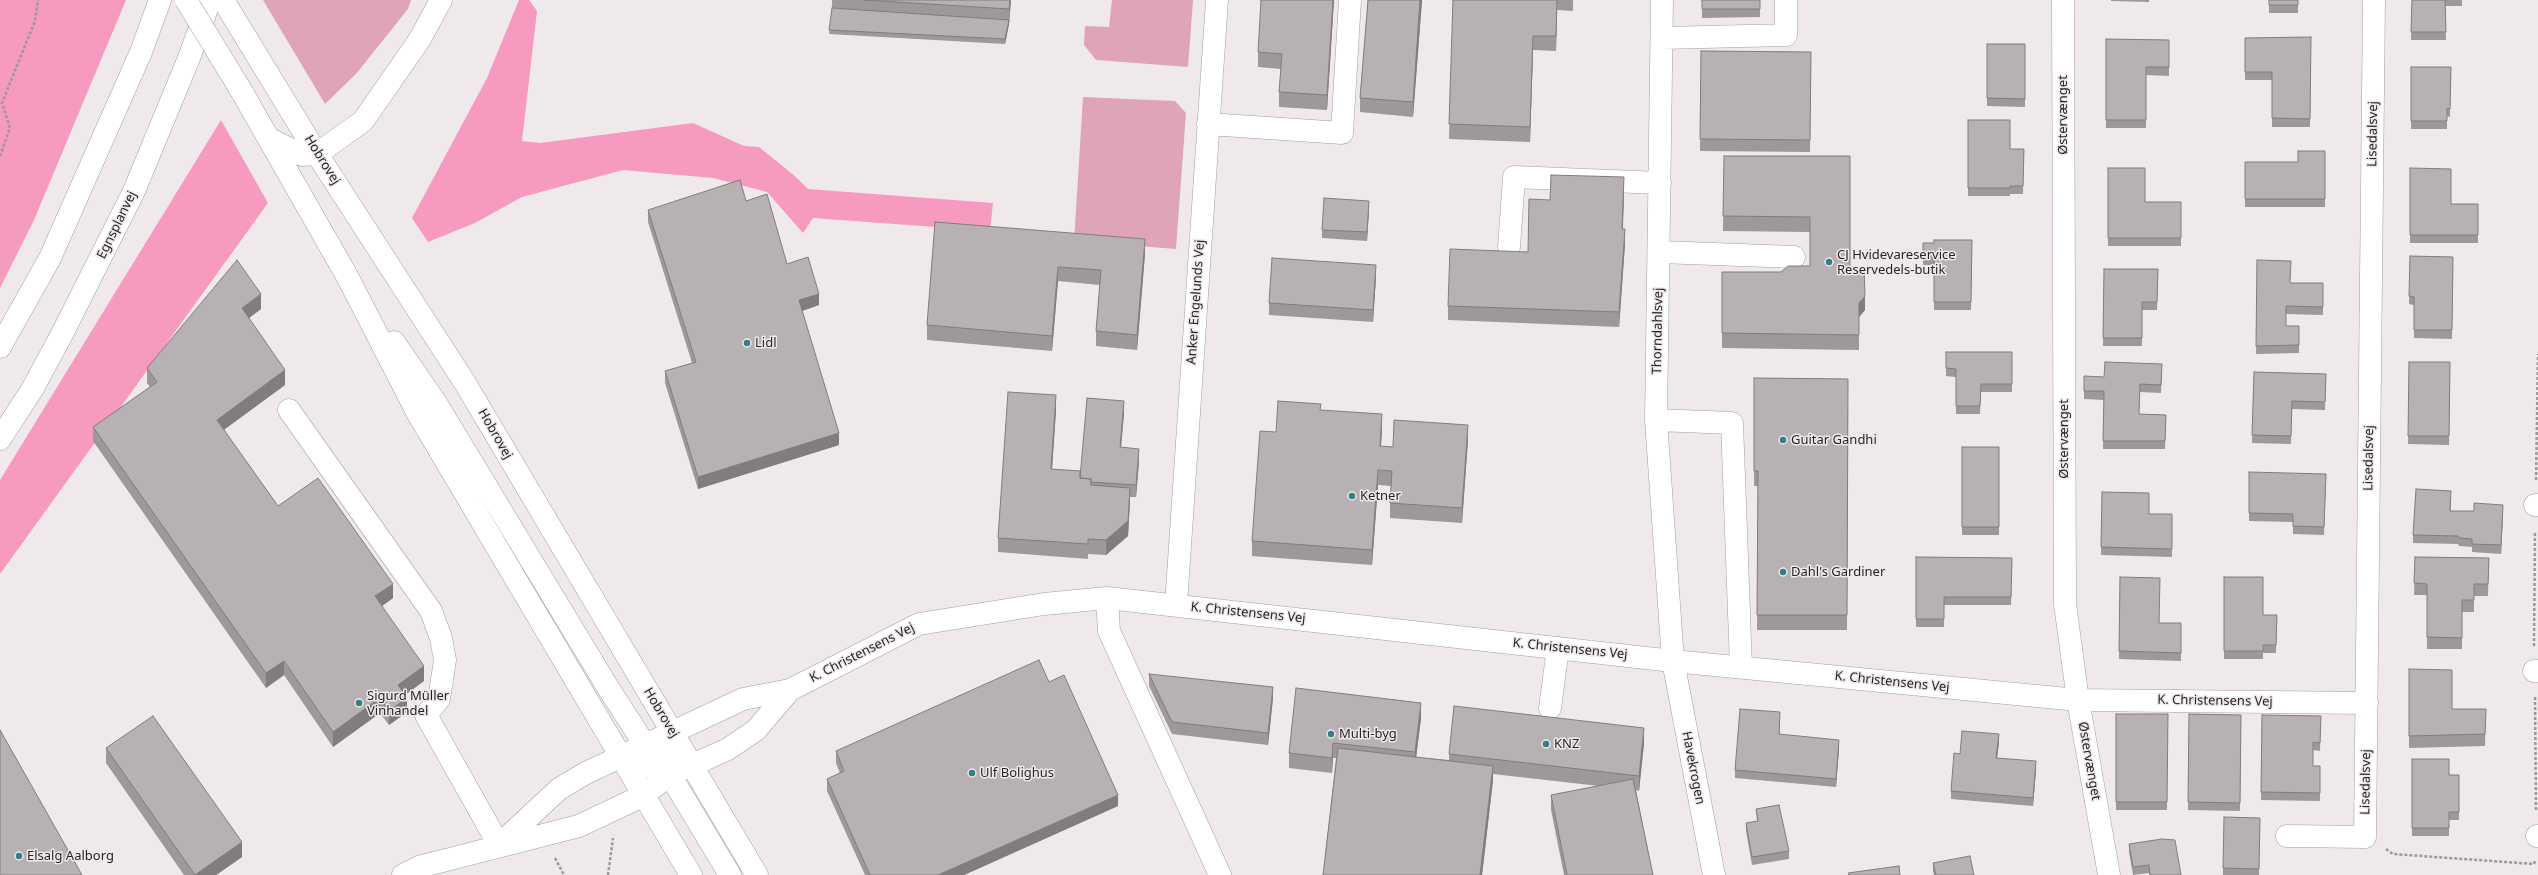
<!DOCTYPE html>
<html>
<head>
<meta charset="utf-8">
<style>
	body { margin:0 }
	canvas { display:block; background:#f0e9eb }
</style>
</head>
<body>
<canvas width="2538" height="875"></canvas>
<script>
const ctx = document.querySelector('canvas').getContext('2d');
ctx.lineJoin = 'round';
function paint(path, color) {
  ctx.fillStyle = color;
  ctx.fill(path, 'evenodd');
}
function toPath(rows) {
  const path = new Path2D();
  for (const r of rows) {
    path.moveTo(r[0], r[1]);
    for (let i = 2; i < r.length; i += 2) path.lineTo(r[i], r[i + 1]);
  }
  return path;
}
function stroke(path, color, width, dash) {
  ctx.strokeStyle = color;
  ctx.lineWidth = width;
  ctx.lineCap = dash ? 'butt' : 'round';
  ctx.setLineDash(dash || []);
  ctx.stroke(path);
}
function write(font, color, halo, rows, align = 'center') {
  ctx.font = font + ' "Noto Sans",sans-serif';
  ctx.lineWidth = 3;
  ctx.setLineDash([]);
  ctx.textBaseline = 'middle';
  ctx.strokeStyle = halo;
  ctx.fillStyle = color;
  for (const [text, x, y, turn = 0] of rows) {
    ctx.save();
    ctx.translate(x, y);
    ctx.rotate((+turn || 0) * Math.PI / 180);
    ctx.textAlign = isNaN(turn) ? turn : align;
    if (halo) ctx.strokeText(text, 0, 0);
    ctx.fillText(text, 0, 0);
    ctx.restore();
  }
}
const green = toPath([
	[263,0,411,0,408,9,356,74,325,104],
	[1112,0,1193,0,1188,67,1096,60,1084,45,1085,26,1109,27],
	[1083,97,1175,101,1186,113,1176,249,1074,241]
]);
const forest = toPath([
	[0,0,126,0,34,220,0,288],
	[519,0,529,0,537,11,522,141,540,143,693,123,744,146,759,147,796,177,808,189,993,203,990,231,813,218,803,233,767,192,713,178,623,170,522,197,475,223,428,242,412,218,487,78],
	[221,120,268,203,0,574,0,480]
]);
const path = toPath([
	[0,156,10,128,2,103,35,21,38,0],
	[2536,480,2538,354],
	[2534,646,2535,531],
	[2535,697,2536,810],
	[2386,849,2393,854,2534,864,2535,861],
	[555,858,564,875],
	[608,875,613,838]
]);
const minor = toPath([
	[223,0,317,154],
	[1662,0,1656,420,1673,661,1714,875],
	[2063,0,2065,604,2078,700,2109,875],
	[1662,38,1786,35,1786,0],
	[1208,124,1342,133,1350,0],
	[1509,247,1514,177,1660,183],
	[1660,252,1794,257],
	[289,410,431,611,441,638,445,660,439,699,426,715,499,845],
	[1656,420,1732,423,1741,667],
	[2535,505,2538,505],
	[1107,598,1109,631,1220,875],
	[1176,605,1217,0],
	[2534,671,2538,671],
	[1550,708,1558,648],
	[2287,836,2365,837,2374,0],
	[2537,836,2538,836],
	[499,845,559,789,586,773,743,699,790,690,919,624,1044,604,1107,598,1673,661,2078,700,2367,703],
	[403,875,419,867,579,826,642,796,670,775,728,749,756,730,790,690]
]);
const major = toPath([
	[242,92,347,276,418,414,691,875],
	[270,139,302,155,317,154,363,121,420,39,441,0],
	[317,154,465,383,757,875],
	[394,342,436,403,607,686,645,745,692,765],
	[0,347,50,258,141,52,160,0],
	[0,439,33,388,62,334,134,191,189,58,210,0],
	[620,756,670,775,730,875]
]);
const majorBridge = toPath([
	[186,0,242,92]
]);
const wall = toPath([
	[832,0,1011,0,1009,24,1005,44,829,34,832,8],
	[1334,0,1327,110,1279,107,1279,92,1281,69,1258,67,1258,52],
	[1368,0,1422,0,1413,117,1360,112,1360,98],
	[1453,0,1573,0,1573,11,1557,10,1556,51,1533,50,1530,142,1449,139],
	[1702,0,1760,0,1760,17,1702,18],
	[2111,0,2149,0,2149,2,2111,1],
	[2269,0,2298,0,2298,13,2269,13],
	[2412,0,2462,0,2462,6,2445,6,2446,40,2411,40],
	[2311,37,2310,127,2272,127,2272,80,2245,80,2245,38],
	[2106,39,2169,40,2169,76,2146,75,2146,128,2106,128],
	[1987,44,2025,44,2025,107,1987,106],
	[1701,51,1811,52,1810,152,1700,151],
	[2411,67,2451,67,2450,117,2447,116,2447,129,2411,129],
	[1968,120,2010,149,2024,149,2023,194,2010,194,2010,196,1968,196],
	[2325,151,2325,207,2245,207,2245,162,2298,162],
	[1724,156,1850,156,1850,267,1865,310,1859,317,1859,350,1722,348,1722,272,1781,272,1810,266,1810,232,1723,231],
	[2108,168,2145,202,2181,202,2181,246,2108,246],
	[2410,168,2451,204,2478,204,2478,243,2410,243],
	[1624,192,1623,229,1625,244,1619,327,1448,320,1448,306,1528,252,1550,200],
	[746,201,787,264,819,305,802,311,839,445,698,489,665,383,665,371,692,363,648,222,648,210],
	[1369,209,1367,241,1322,238,1322,230],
	[935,222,1145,254,1137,350,1096,346,1096,331,1100,285,1058,281,1052,351,927,340,927,325],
	[1972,240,1971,310,1934,310,1934,265,1923,265,1923,243,1934,243],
	[2410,256,2453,257,2452,339,2414,338,2414,305,2409,304],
	[2257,260,2290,283,2323,283,2323,315,2286,314,2286,326,2299,326,2299,353,2256,354],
	[2104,269,2158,269,2157,310,2142,310,2142,346,2103,346],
	[1376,277,1373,322,1269,315,1269,303],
	[261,309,249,318,285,385,223,430,278,506,393,598,382,606,424,681,405,695,407,712,389,725,380,713,333,747,284,675,266,688,93,441,93,427,150,387,147,383,147,368],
	[1946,352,2012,352,2012,392,1981,392,1980,414,1956,414,1956,377,1946,376],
	[2409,362,2450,362,2449,445,2408,444],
	[2162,364,2161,393,2140,392,2139,414,2166,415,2165,449,2103,449,2104,400,2084,399,2084,376,2104,377],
	[2254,372,2326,374,2325,410,2292,409,2291,444,2252,443],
	[1754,378,1848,379,1847,630,1757,630,1758,486,1754,486],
	[1056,410,1052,469,1080,471,1124,413,1121,447,1139,461,1136,497,1130,497,1128,536,1106,555,1088,554,1088,559,998,552,998,538],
	[1321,410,1382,429,1381,446,1393,447,1468,440,1462,523,1390,518,1390,503,1391,486,1378,485,1372,565,1252,556,1252,541,1276,432],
	[1962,447,1999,447,1999,535,1962,535],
	[2326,474,2324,535,2293,534,2293,522,2249,521,2249,513],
	[2102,492,2149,514,2172,514,2172,557,2101,555],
	[2451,499,2451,511,2503,513,2501,554,2472,552,2472,547,2459,546,2458,544,2413,543,2413,535],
	[1916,557,2012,558,2011,605,1944,605,1944,627,1916,627],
	[2415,557,2489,558,2488,596,2474,596,2474,612,2462,612,2462,649,2427,649,2427,595,2414,595],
	[2120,577,2159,623,2181,623,2181,661,2119,659],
	[2224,577,2263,615,2277,615,2276,653,2263,653,2263,659,2224,659],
	[2409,669,2452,709,2486,709,2485,746,2409,748],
	[1149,674,1273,698,1268,745,1172,734,1149,686],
	[1049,682,1118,806,964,875,865,875,827,791,827,779,840,773,836,763,836,751],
	[2116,714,2168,714,2167,810,2116,810],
	[2189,714,2241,715,2240,811,2188,810],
	[2262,715,2321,716,2320,751,2313,750,2313,766,2320,766,2320,801,2261,800],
	[1421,718,1416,757,1449,760,1449,754,1644,743,1639,791,1636,790,1653,875,1564,875,1551,810,1551,795,1599,786,1493,774,1493,780,1482,875,1323,875,1336,758,1333,758,1332,773,1289,768,1289,753],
	[1780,721,1779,734,1839,748,1836,787,1735,778,1735,770],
	[1999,742,1997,758,2036,769,2033,806,1951,799,1951,791,1960,754],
	[106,748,242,857,216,875,184,875,106,763],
	[2412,759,2449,775,2459,775,2459,820,2449,820,2449,836,2412,836],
	[1756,809,1789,851,1789,859,1752,865,1746,831,1746,823,1757,821],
	[2260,818,2259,875,2223,875,2223,868],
	[2129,844,2181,875,2149,875,2149,873,2133,875,2129,852],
	[1933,863,1974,875,1934,875,1933,871]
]);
const shadedWall = toPath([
	[1010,0,1011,0,1009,24,1005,44,1005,39,1009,20],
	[1333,0,1334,0,1327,110,1327,95],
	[1420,0,1422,0,1413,117,1413,102],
	[1557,0,1557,10,1556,51,1556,36],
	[1533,36,1533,50,1530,142,1530,127],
	[1624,177,1624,192,1622,244,1622,229],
	[1369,201,1369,209,1367,241,1367,232],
	[1625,229,1625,244,1619,327,1619,312],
	[1145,239,1145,254,1137,350,1137,335],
	[1376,265,1376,277,1373,322,1373,310],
	[1058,267,1058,281,1052,351,1052,336],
	[261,294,261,309,242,323,242,308],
	[819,294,819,305,799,312,799,300],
	[1865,296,1865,310,1859,317,1859,303],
	[285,370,285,385,217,435,217,420],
	[1056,395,1056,410,1051,484,1051,469],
	[1124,401,1124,413,1120,459,1120,447],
	[1382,414,1382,429,1380,461,1380,446],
	[1468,425,1468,440,1462,523,1462,508],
	[839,433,839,445,698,489,698,477],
	[1139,449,1139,461,1136,497,1136,485],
	[1378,470,1378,485,1372,565,1372,550],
	[1130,488,1130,502,1128,536,1106,555,1106,540],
	[2503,505,2503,513,2501,554,2501,545],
	[393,584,393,598,375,611,375,596],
	[284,661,284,675,266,688,266,673],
	[424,666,424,681,398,700,398,685],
	[1273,687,1273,698,1268,745,1268,733],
	[380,698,380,713,333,747,333,732],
	[407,698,407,712,389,725,389,711],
	[1421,703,1421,718,1415,767,1415,752],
	[1780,712,1780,721,1779,742,1779,734],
	[1644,728,1644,743,1639,791,1639,776],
	[1999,734,1999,742,1996,766,1996,758],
	[1839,740,1839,748,1836,787,1836,779],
	[1333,743,1333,758,1332,773,1332,758],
	[2036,761,2036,769,2033,806,2033,798],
	[1493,766,1493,780,1482,875,1480,875],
	[1118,795,1118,806,964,875,938,875],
	[242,842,242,857,216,875,195,875]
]);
const building = toPath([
	[865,0,1010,0,1009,9,865,0],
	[1261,0,1333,0,1327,95,1279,92,1282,54,1258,52,1261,0],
	[1368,0,1420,0,1413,102,1360,98,1368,0],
	[1453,0,1557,0,1556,36,1533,36,1530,127,1449,124,1453,0],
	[1702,0,1760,0,1760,9,1702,9,1702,0],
	[2269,0,2298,0,2298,5,2269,5,2269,0],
	[2412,0,2445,0,2446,32,2411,32,2412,0],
	[832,8,1009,20,1005,39,829,30,832,8],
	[2311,37,2310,119,2272,118,2272,72,2245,72,2245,38,2311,37],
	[2106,39,2169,40,2169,67,2146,67,2146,120,2106,120,2106,39],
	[1987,44,2025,44,2025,99,1987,98,1987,44],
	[1701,51,1811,52,1810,140,1700,139,1701,51],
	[2411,67,2451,67,2450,109,2447,108,2447,121,2411,121,2411,67],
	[1968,120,2010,120,2010,149,2024,149,2023,186,2010,186,2010,188,1968,188,1968,120],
	[2298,151,2325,151,2325,199,2245,199,2245,162,2298,162,2298,151],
	[1724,156,1850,156,1850,267,1864,267,1865,296,1859,303,1859,335,1722,333,1722,272,1781,272,1788,266,1810,266,1810,217,1723,216,1724,156],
	[2108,168,2145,168,2145,202,2181,202,2181,238,2108,238,2108,168],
	[2410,168,2451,169,2451,204,2478,204,2478,235,2410,235,2410,168],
	[1551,175,1624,177,1622,229,1625,229,1619,312,1448,306,1450,249,1528,252,1529,199,1550,200,1551,175],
	[740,180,746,201,767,194,787,264,808,257,819,294,799,300,839,433,698,477,665,371,696,362,648,210,740,180],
	[1324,198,1369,201,1367,232,1322,230,1324,198],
	[935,222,1145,239,1137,335,1096,331,1101,270,1058,267,1052,336,927,325,935,222],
	[1934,240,1972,240,1971,302,1934,302,1934,257,1923,257,1923,243,1934,243,1934,240],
	[2410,256,2453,257,2452,330,2414,330,2414,297,2409,296,2410,256],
	[1272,258,1376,265,1373,310,1269,303,1272,258],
	[237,260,261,294,242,308,285,370,217,420,278,506,318,478,393,584,375,596,424,666,398,685,407,698,389,711,380,698,333,732,284,661,266,673,93,427,157,382,147,368,237,260],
	[2257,260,2291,261,2290,283,2323,283,2323,307,2286,306,2286,326,2299,326,2299,345,2256,346,2257,260],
	[2104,269,2158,269,2157,302,2142,302,2142,338,2103,338,2104,269],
	[1946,352,2012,352,2012,384,1981,384,1980,406,1956,406,1956,369,1946,368,1946,352],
	[2105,362,2162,364,2161,385,2140,384,2139,414,2166,415,2165,441,2103,441,2104,391,2084,391,2084,376,2104,377,2105,362],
	[2409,362,2450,362,2449,436,2408,436,2409,362],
	[2254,372,2326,374,2325,402,2292,401,2291,436,2252,435,2254,372],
	[1754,378,1848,379,1847,615,1757,615,1758,471,1754,471,1754,378],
	[1008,392,1056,395,1051,469,1080,471,1080,478,1091,479,1091,485,1130,488,1128,521,1106,540,1088,539,1088,544,998,538,1008,392],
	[1087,398,1124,401,1120,447,1139,449,1136,485,1091,482,1091,479,1080,478,1087,398],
	[1278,401,1321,404,1320,410,1382,414,1380,446,1393,447,1394,420,1468,425,1462,508,1390,503,1392,471,1378,470,1372,550,1252,541,1260,431,1276,432,1278,401],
	[1962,447,1999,447,1999,527,1962,527,1962,447],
	[2249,472,2326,474,2324,527,2293,526,2293,514,2249,513,2249,472],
	[2416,489,2451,491,2450,511,2474,511,2474,503,2503,505,2501,545,2472,544,2472,539,2459,538,2458,536,2413,535,2416,489],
	[2102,492,2149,493,2149,514,2172,514,2172,549,2101,547,2102,492],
	[1916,557,2012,558,2011,597,1944,597,1944,619,1916,619,1916,557],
	[2415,557,2489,558,2488,584,2474,584,2474,600,2462,600,2462,638,2427,637,2427,584,2414,583,2415,557],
	[2120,577,2160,578,2159,623,2181,623,2181,653,2119,651,2120,577],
	[2224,577,2263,577,2263,615,2277,615,2276,645,2263,645,2263,651,2224,651,2224,577],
	[1039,660,1049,682,1064,675,1118,795,938,875,870,875,827,779,844,771,836,751,1039,660],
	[2409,669,2452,670,2452,709,2486,709,2485,734,2409,736,2409,669],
	[1149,674,1273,687,1268,733,1172,722,1149,674],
	[1296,688,1421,703,1415,752,1333,743,1332,758,1289,753,1296,688],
	[1454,706,1644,728,1639,776,1449,754,1454,706],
	[1740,709,1780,712,1779,734,1839,740,1836,779,1735,770,1740,709],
	[2116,714,2168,714,2167,802,2116,802,2116,714],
	[2189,714,2241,715,2240,803,2188,802,2189,714],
	[2262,715,2321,716,2320,743,2313,742,2313,766,2320,766,2320,793,2261,792,2262,715],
	[153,716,242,842,195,875,106,748,153,716],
	[0,730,82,875,0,875,0,730],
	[1962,731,1999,734,1996,758,2036,761,2033,798,1951,791,1954,753,1960,754,1962,731],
	[1338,748,1493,766,1480,875,1323,875,1338,748],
	[2412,759,2449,759,2449,775,2459,775,2459,812,2449,812,2449,828,2412,828,2412,759],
	[1633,779,1653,875,1567,875,1551,795,1633,779],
	[1779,805,1789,851,1752,857,1746,823,1758,821,1756,809,1779,805],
	[2224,817,2260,818,2259,869,2223,868,2224,817],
	[2162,839,2175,840,2181,875,2150,875,2149,865,2133,867,2129,844,2162,839],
	[1970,856,1974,875,1936,875,1933,863,1970,856],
	[1899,866,1900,875,1849,875,1848,873,1899,866]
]);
const markers = [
	[1829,262,4,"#367e85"],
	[747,343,4,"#367e85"],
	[1783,440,4,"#367e85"],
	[1352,496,4,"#367e85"],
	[1783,572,4,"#367e85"],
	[359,703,4,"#367e85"],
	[1331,734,4,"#367e85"],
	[1546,744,4,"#367e85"],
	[972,773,4,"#367e85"],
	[19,856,4,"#367e85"]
];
const streetNames = [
	["Østervænget",2063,115,-90],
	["Lisedalsvej",2373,134,-89],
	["Hobrovej",322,160,58],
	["Egnsplanvej",117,225,-64],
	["Anker Engelunds Vej",1196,302,-86],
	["Thorndahlsvej",1658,331,-89],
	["Hobrovej",495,434,60],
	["Østervænget",2064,439,-90],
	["Lisedalsvej",2369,458,-89],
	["K. Christensens Vej",1248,613,6],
	["K. Christensens Vej",1570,649,6],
	["K. Christensens Vej",862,653,-27],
	["K. Christensens Vej",1892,682,6],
	["K. Christensens Vej",2215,701,1],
	["Hobrovej",661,713,59],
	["Østervænget",2089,761,80],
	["Havekrogen",1693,768,79],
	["Lisedalsvej",2366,782,-89]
];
const poiNames = [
	["CJ Hvidevareservice",1837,255],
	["Reservedels-butik",1837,270],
	["Lidl",755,343],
	["Guitar Gandhi",1791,440],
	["Ketner",1360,496],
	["Dahl's Gardiner",1791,572],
	["Sigurd Müller",367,696],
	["Vinhandel",367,711],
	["Multi-byg",1339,734],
	["KNZ",1554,744],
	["Ulf Bolighus",980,773],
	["Elsalg Aalborg",27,856]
];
paint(green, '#dfa4ba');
paint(forest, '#f79abf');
stroke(minor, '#a39d9f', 23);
stroke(major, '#a39d9f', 23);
stroke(path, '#9d9799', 2.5, [3, 2]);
stroke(minor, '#fff', 22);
stroke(major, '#fff', 22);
stroke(majorBridge, '#a39d9f', 23, []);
stroke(majorBridge, '#fff', 22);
paint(wall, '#9e989a');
paint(shadedWall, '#817c7d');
paint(building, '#b8b1b3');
stroke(building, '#817c7d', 1);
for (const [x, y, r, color] of markers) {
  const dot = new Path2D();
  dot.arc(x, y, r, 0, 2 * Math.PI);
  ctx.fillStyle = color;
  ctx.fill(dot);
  stroke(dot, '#f0e9eb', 1.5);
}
write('13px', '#272425', '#f0e9eb', streetNames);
write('13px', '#272425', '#f0e9eb', poiNames, 'left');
</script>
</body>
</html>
